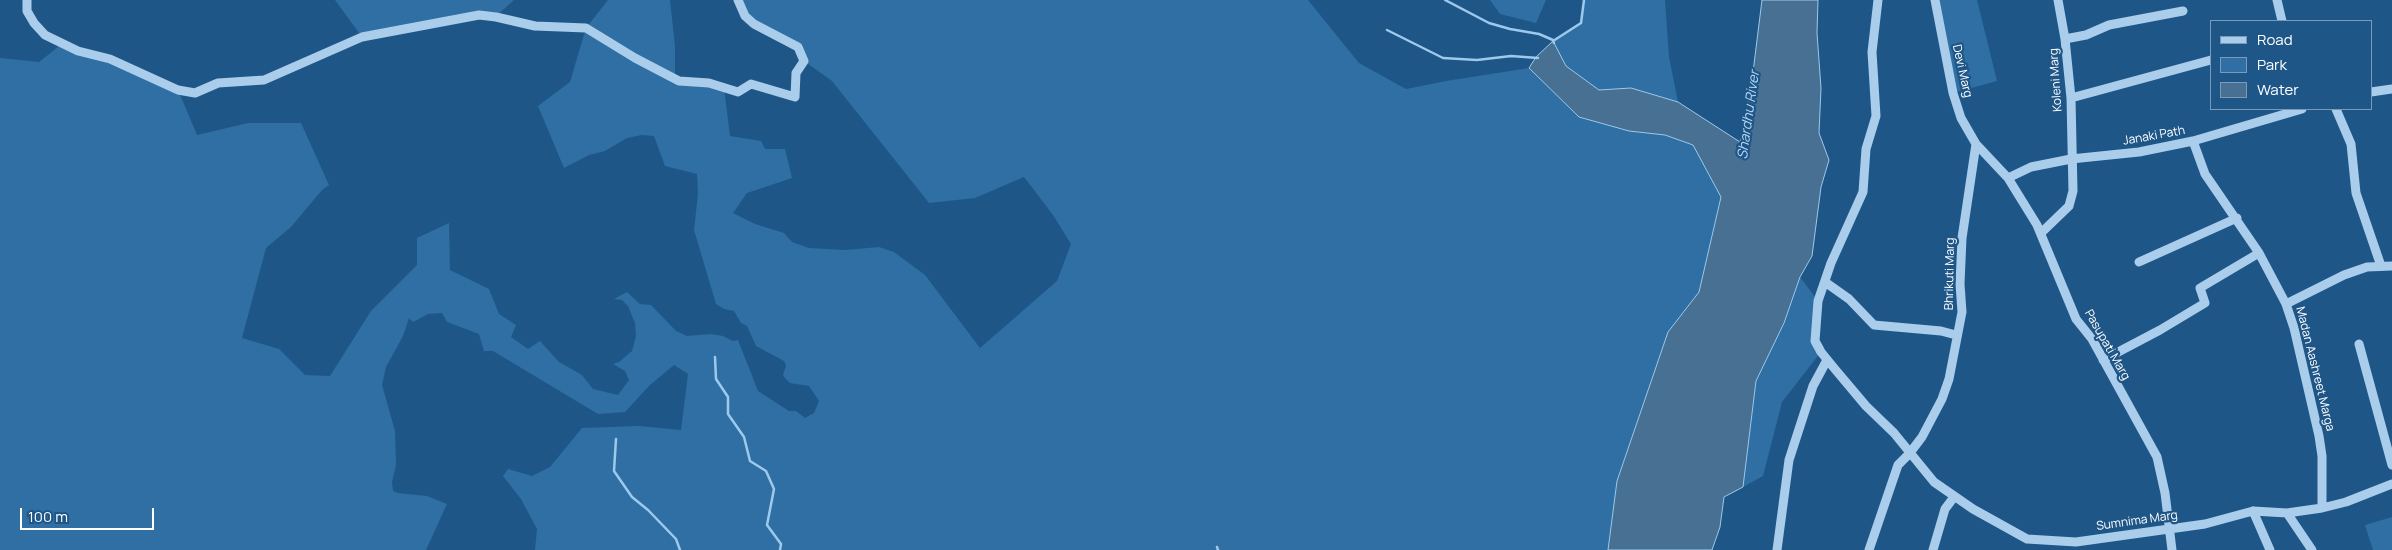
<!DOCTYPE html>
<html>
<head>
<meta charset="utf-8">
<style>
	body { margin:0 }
	#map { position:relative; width:2392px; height:550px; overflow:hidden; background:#1f5688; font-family:Manrope,sans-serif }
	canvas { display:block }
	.legend { position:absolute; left:2210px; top:20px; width:162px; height:90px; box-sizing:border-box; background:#1f5688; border:1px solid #799ab8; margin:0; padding:6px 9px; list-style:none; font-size:15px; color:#fff }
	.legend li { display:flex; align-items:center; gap:10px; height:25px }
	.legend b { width:25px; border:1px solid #799ab8 }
	.scale { position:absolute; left:20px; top:508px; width:134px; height:22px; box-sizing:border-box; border:2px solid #fff; border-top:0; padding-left:6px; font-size:15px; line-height:18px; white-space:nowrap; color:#fff; -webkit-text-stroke:4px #1f5688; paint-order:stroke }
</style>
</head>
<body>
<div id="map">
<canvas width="2392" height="550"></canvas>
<ul class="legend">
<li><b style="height:6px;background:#a9cdeb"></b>Road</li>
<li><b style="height:14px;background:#2f6fa4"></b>Park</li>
<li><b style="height:14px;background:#487093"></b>Water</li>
</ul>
<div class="scale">100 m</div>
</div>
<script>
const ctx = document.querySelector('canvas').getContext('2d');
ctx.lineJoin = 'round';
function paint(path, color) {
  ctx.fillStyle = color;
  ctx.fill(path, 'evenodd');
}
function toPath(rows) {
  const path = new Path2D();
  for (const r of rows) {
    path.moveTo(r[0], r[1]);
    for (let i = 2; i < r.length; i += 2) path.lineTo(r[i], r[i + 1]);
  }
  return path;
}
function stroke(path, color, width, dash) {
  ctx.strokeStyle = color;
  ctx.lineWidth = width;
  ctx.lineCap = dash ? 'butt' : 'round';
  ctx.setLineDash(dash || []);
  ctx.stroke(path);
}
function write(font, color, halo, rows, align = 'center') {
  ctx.font = font + ' Manrope,sans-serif';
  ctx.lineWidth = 4.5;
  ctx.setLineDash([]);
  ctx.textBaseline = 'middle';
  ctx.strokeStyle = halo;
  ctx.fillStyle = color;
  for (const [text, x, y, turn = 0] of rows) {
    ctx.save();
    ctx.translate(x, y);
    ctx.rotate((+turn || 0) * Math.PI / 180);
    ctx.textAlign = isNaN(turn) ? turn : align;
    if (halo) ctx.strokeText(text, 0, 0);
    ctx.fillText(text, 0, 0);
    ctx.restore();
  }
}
const green = toPath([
	[335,0,514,0,495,17,362,37],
	[608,0,670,0,675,46,675,78,724,88,730,136,761,141,765,149,785,149,792,178,747,193,733,213,755,224,784,233,792,242,809,248,845,250,879,247,894,252,925,275,980,348,1057,281,1071,244,1053,215,1024,177,975,198,929,203,832,81,804,61,798,47,754,24,738,0,1308,0,1359,63,1406,89,1446,81,1529,68,1579,117,1629,131,1665,135,1694,145,1721,197,1699,292,1668,332,1617,481,1608,550,535,550,537,529,521,499,503,476,508,469,532,476,550,467,582,428,639,426,681,430,688,374,674,365,650,385,625,412,598,414,493,351,484,351,479,334,447,322,442,313,428,314,413,322,409,318,403,336,386,367,382,385,395,431,396,465,392,482,393,491,398,493,427,496,447,504,426,550,0,550,0,58,39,62,63,43,178,90,197,135,248,123,301,123,329,185,322,190,291,227,266,248,242,338,279,349,305,375,330,376,371,311,417,265,417,238,449,223,450,270,489,289,499,314,516,325,511,337,528,349,540,341,559,362,582,375,593,389,618,395,629,380,625,371,613,364,619,362,632,351,636,336,635,323,628,306,622,300,614,299,627,292,640,304,651,305,676,331,687,336,711,334,723,336,733,341,738,340,758,391,789,411,796,411,805,418,814,413,819,401,809,386,790,383,785,378,783,375,786,366,784,361,756,346,747,326,741,323,734,311,724,309,716,304,694,230,698,194,697,174,665,166,654,136,642,135,627,138,605,151,589,155,564,168,538,106,570,82,586,28],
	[1490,0,1546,0,1536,23,1500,14],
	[1584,0,1665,0,1669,57,1678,102,1631,88,1599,90,1566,66,1553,41,1581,23],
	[1935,0,1977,0,1997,81,1953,93],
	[1800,277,1818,301,1815,325,1821,352,1782,402,1763,476,1743,487,1756,381,1784,323],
	[2392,517,2392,550,2373,550,2365,525]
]);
const water = toPath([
	[1762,0,1818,0,1817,33,1821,88,1819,133,1829,160,1821,187,1812,256,1800,277,1784,323,1756,381,1743,487,1724,497,1720,527,1712,550,1608,550,1617,481,1668,332,1699,292,1721,197,1693,145,1665,135,1629,131,1579,117,1529,68,1536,57,1553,41,1566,66,1599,90,1631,88,1678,102,1740,142,1752,80,1762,0]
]);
const stream = toPath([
	[1445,0,1489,23,1510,29,1539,34,1553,40],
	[1387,30,1443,58,1477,60,1511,56,1538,58],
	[1554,43,1553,41,1581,23,1584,0],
	[715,357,716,379,728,397,728,414,744,437,750,461,766,471,774,489,767,525,781,544,780,550],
	[616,439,614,471,632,497,648,510,676,539,680,550],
	[1217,547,1218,550]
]);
const minor = toPath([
	[27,0,27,11,34,23,45,35,78,51,110,59,178,90,195,93,218,83,264,80,362,37,479,15,496,17,535,26,586,28,635,58,679,81,709,83,738,92,751,84,795,97,796,73,804,61,798,47,754,24,745,16,738,0],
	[1878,0,1872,52,1876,116,1866,149,1863,192,1831,263,1818,301,1815,341,1821,352,1834,368,1866,406,1894,433,1934,482,1973,509,2027,539,2076,542,2205,524,2253,511,2287,513,2322,508,2346,502,2392,484],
	[1935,0,1953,93,1961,118,1976,144,2008,178,2037,225,2076,319,2092,339,2157,457,2165,493,2172,550],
	[2277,0,2282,21],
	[2065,39,2086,35,2109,25,2183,11],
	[2371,92,2392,89],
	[2071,98,2211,60],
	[2336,109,2351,144,2356,193,2381,266],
	[2193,141,2205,174,2259,253,2286,304,2294,328,2319,436,2322,456,2322,508],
	[2008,178,2031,167,2071,159,2139,152,2193,141,2302,109],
	[2041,233,2069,206,2073,191,2071,98,2065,39,2058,0],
	[2139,262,2237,218],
	[1825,282,1849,299,1874,325,1941,331,1956,335],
	[2286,304,2344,275,2367,267,2392,266],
	[2359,344,2392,465],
	[2103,360,2160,330,2205,303,2200,288,2259,253],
	[2253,511,2270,550],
	[2287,513,2312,550],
	[1777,550,1789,460,1813,386,1827,360],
	[1869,550,1898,465,1909,454,1922,437,1942,399,1949,379,1962,312,1960,284,1962,238,1976,144],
	[1933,550,1945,509,1954,497]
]);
const streetNames = [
	["Devi Marg",1962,71,77],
	["Koleni Marg",2056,80,-94],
	["Janaki Path",2154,136,-10],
	["Bhrikuti Marg",1950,274,-89],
	["Pasupati Marg",2107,345,60],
	["Madan Aashreet Marga",2315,369,76],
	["Sumnima Marg",2137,521,-8]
];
const waterNames = [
	["Shardhu River",1749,115,-82]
];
paint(green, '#2f6fa4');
paint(water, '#487093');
stroke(water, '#9cc9ec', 1);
stroke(stream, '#9cc9ec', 2.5);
stroke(minor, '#a9cdeb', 9);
write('12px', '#fff', '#1f5688', streetNames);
write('italic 14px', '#b4d6f2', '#1f5688', waterNames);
</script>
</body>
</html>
